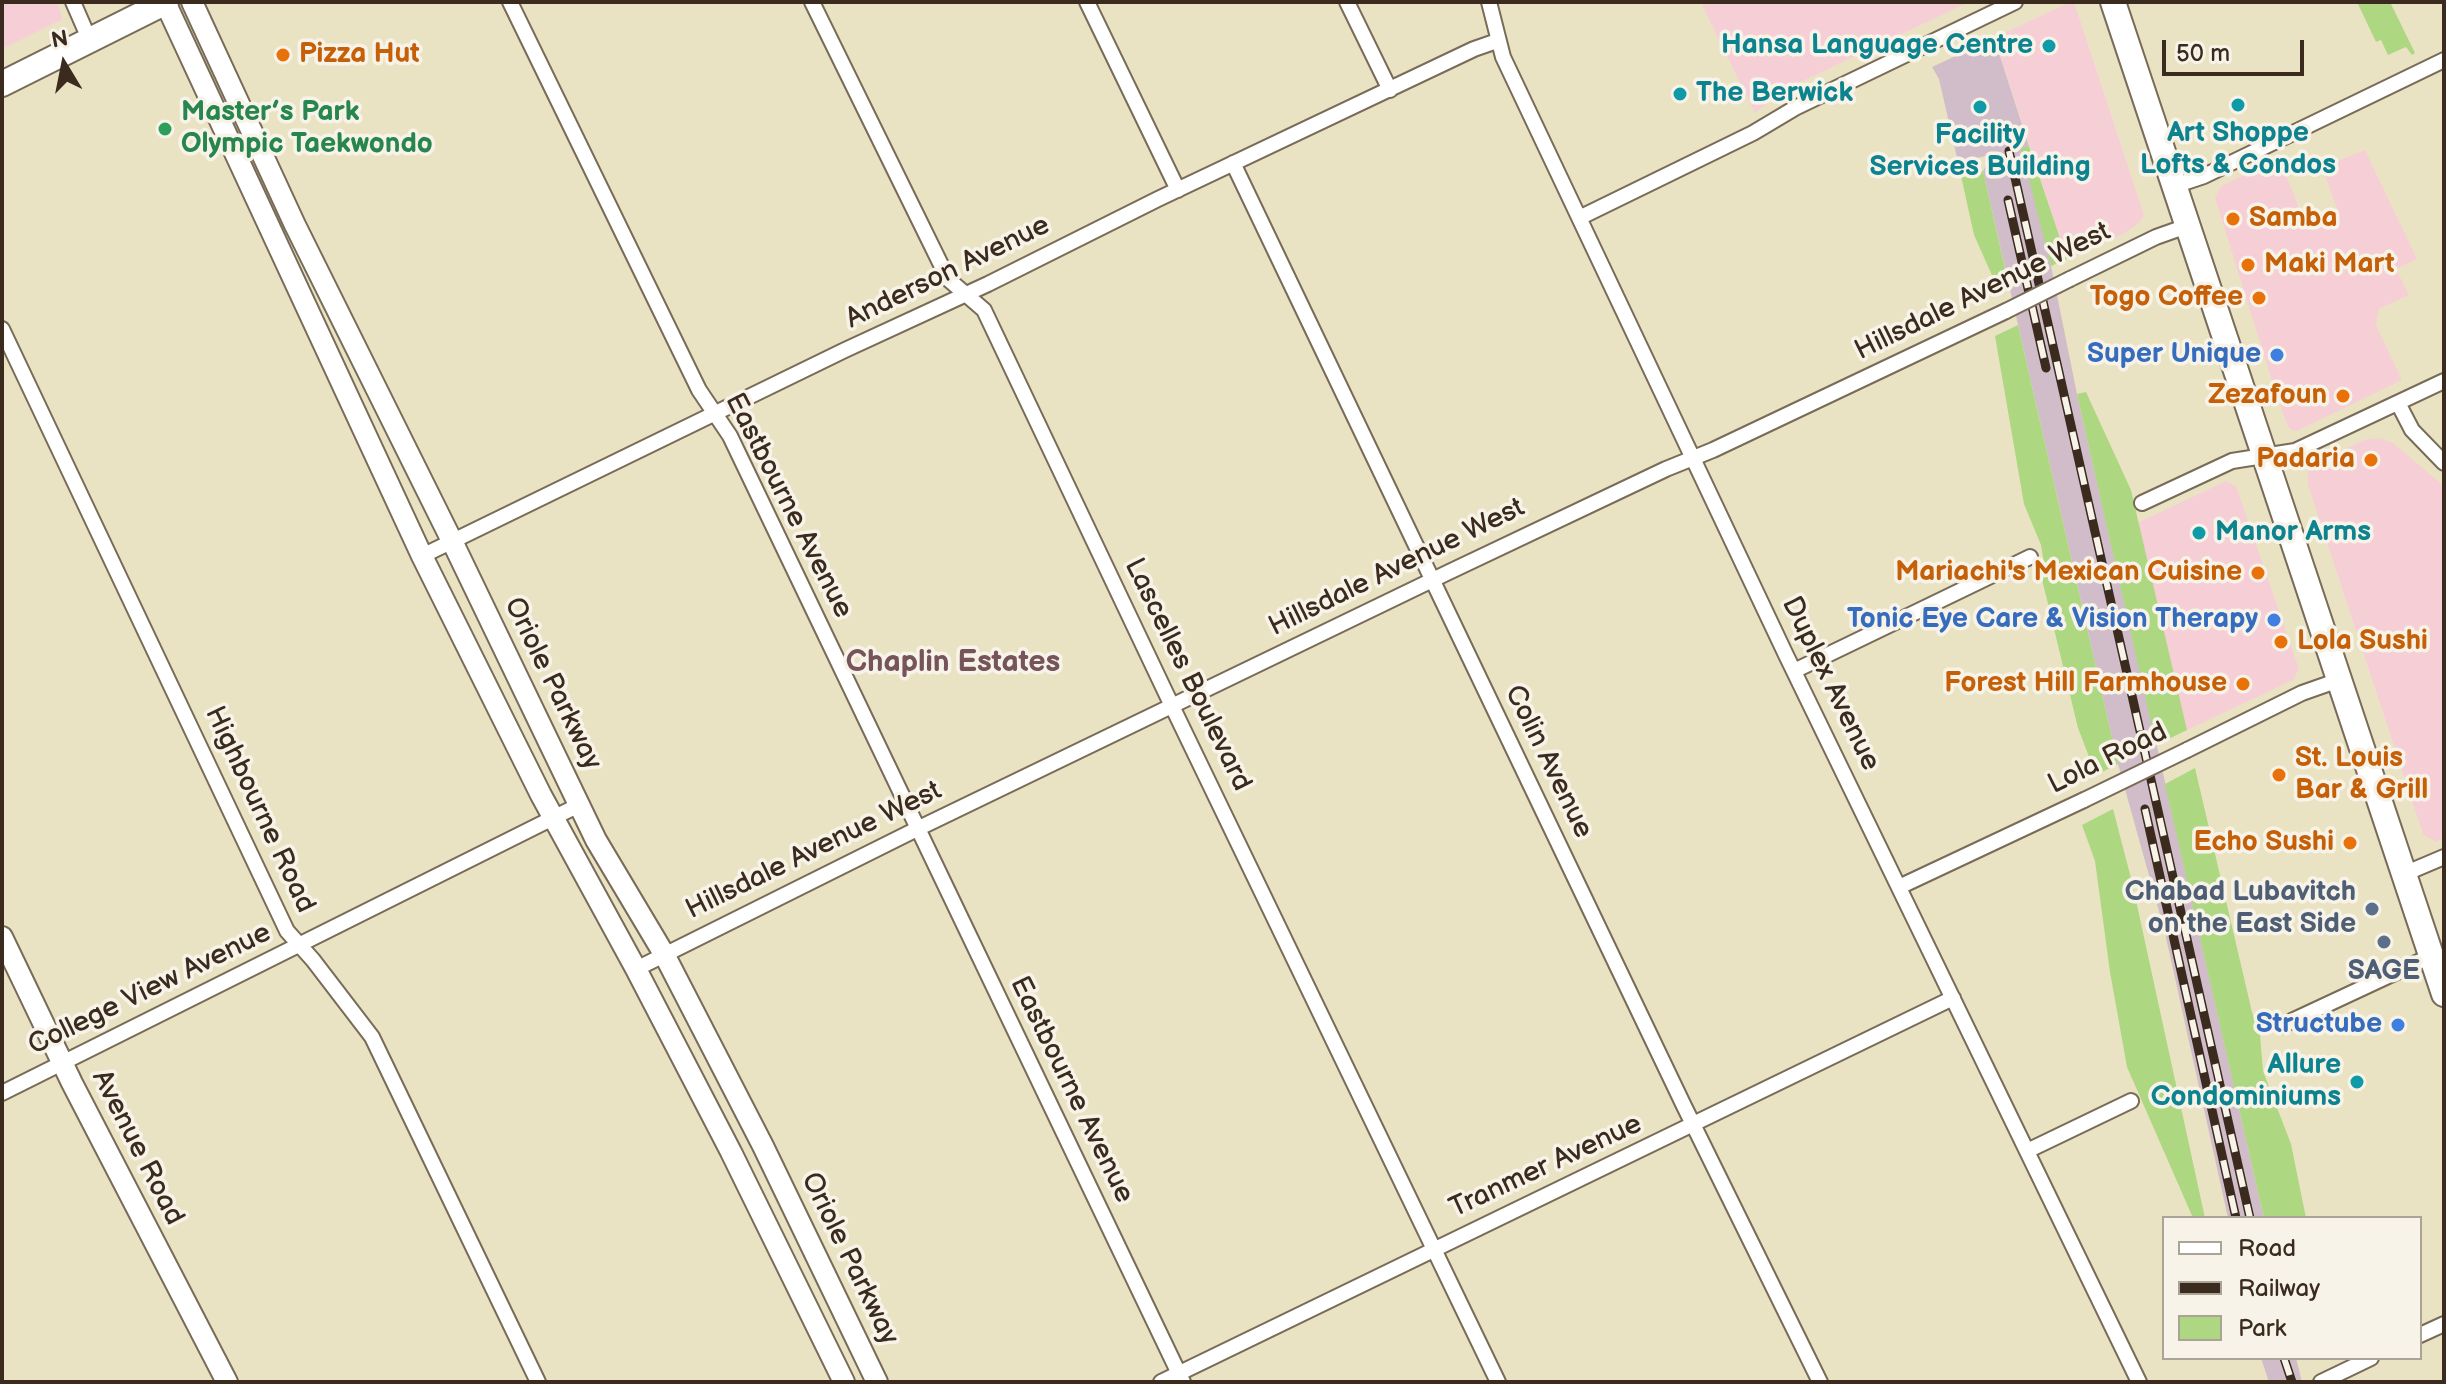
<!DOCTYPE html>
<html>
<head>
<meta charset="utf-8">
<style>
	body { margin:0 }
	#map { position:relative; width:2446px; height:1384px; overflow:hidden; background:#eae3c3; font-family:"Balsamiq Sans",sans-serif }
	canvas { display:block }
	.frame { position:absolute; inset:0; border:4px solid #3b2a1e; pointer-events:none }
	.legend { position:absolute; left:2162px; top:1216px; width:260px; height:144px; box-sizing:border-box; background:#f7f3e8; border:2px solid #aca397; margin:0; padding:10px 14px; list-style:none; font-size:24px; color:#3b2a1e }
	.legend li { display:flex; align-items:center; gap:16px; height:40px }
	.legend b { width:40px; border:2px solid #aca397 }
	.north { position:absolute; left:24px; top:24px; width:80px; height:80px; -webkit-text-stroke:6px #f7f3e8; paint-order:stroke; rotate:350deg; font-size:22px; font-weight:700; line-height:32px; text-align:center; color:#3b2a1e }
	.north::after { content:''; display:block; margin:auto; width:28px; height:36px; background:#3b2a1e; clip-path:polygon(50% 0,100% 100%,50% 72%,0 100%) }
	.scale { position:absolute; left:2162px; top:40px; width:142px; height:36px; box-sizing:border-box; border:4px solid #3b2a1e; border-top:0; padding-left:10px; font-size:24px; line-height:28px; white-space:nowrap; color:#3b2a1e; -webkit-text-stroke:6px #f7f3e8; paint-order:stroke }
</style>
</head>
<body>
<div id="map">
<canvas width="2446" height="1384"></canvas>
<div class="frame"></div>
<ul class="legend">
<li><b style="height:10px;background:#fff"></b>Road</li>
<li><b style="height:10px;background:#3b2a1e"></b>Railway</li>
<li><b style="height:22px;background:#aed782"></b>Park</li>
</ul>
<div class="north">N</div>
<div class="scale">50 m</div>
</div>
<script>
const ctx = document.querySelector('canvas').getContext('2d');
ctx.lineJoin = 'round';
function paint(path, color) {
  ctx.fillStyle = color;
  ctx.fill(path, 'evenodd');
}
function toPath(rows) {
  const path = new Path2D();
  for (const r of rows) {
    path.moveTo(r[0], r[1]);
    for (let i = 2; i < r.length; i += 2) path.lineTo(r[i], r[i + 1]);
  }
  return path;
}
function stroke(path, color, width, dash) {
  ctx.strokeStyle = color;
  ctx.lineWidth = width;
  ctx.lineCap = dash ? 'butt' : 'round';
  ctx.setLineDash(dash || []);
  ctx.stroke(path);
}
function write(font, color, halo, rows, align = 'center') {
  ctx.font = font + ' "Balsamiq Sans",sans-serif';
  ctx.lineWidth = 7;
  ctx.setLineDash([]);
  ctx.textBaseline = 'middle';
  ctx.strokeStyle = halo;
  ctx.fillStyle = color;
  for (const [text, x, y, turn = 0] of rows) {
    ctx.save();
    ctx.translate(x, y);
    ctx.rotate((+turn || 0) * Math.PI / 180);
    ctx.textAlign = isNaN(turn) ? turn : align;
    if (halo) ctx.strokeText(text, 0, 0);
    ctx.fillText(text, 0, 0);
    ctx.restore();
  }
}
const built = toPath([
	[2,2,57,2,63,19,2,49],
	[1703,2,1969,2,1784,90,1755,113,1703,7],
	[2070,2,2074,2,2144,215,2138,224,2125,233,2067,259,1994,38],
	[2365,150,2417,259,2396,269,2409,295,2379,309,2376,325,2402,380,2297,431,2291,430,2287,425,2271,378,2215,198,2221,186,2279,158,2306,225,2310,225,2312,228,2318,226,2317,222,2339,214,2322,167],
	[2380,438,2393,443,2444,486,2444,838,2435,842,2423,834,2308,485,2308,466,2364,440],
	[2226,481,2236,486,2299,669,2293,680,2187,730,2137,523]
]);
const industrial = toPath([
	[1994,38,2029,146,2022,149,2045,236,2077,394,2264,1218,2228,1218,2165,933,2118,764,1983,171,1991,155,1958,162,1939,79,1932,67],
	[2261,1358,2296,1358,2302,1382,2269,1382]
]);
const green = toPath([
	[2357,2,2390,2,2415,53,2412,55,2406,47,2388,55,2381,40,2376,42],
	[2029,146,2067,259,2051,266,2021,148],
	[1965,161,1968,174,1983,171,2009,286,1999,291,1974,235,1958,162],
	[2018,325,2118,764,2096,775,2078,728,2040,571,2045,569,2041,545,2024,504,1995,336],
	[2086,392,2131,490,2187,730,2156,745,2077,394],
	[2195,768,2252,1012,2260,1035,2263,1071,2291,1144,2306,1218,2264,1218,2165,784],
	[2113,809,2132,882,2205,1218,2193,1218,2127,1067,2110,972,2095,861,2082,825]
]);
const street = toPath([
	[73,2,90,41],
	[510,2,699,390,730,436,1183,1382],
	[812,2,948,279,984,310,1172,706,1498,1382],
	[1087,2,1178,190],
	[1347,2,1390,90],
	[1489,2,1503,57,1786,655,2139,1382],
	[1233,163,1684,1106,1820,1382],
	[2174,186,2204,176,2444,60],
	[1581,217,1753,133,1795,108,2015,2],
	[2070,279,2156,237,2187,226],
	[2,329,287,931,313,960,372,1037,538,1382],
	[2398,403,2412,430,2444,463],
	[2142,503,2232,461,2295,451,2444,381],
	[422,556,845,350,988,284,1158,199,1474,49,1497,41],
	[1794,671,2030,557],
	[2187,750,2302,693,2339,680],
	[2404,874,2444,857],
	[1899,887,2084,800],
	[636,969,917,829,1449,572,1666,469,1713,450,2006,311],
	[2281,1026,2431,956],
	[2,1093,579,805],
	[2027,1151,2131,1101],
	[2420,1335,2444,1324],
	[1161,1382,1953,998],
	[2321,1382,2371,1358]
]);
const secondary = toPath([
	[165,2,422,556,541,795,636,969,731,1152,844,1382],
	[192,2,295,225,452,541,596,840,664,954,763,1146,877,1382],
	[2,937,72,1083,227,1382]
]);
const primary = toPath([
	[2113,2,2444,994],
	[2,84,166,2]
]);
const rail = toPath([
	[2009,151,2250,1218],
	[2008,200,2046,368],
	[2145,809,2236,1218],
	[2284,1358,2292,1382]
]);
const streetBridge = toPath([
	[2006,311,2070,279],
	[2084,800,2187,750]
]);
const markers = [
	[2049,46,8,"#0f9aa8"],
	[283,55,8,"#e8710a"],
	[1680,94,8,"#0f9aa8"],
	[2238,105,8,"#0f9aa8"],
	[1980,107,8,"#0f9aa8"],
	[165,129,8,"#2e9e5b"],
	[2233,219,8,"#e8710a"],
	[2248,265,8,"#e8710a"],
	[2259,298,8,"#e8710a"],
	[2277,355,8,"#3f7fe0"],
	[2343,396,8,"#e8710a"],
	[2371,460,8,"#e8710a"],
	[2199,533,8,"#0f9aa8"],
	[2258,573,8,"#e8710a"],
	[2274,620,8,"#3f7fe0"],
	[2281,642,8,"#e8710a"],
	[2243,684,8,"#e8710a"],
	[2279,775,8,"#e8710a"],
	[2350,843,8,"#e8710a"],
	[2372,909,8,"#5c6f8a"],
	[2384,942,8,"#5c6f8a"],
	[2398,1025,8,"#3f7fe0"],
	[2357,1082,8,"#0f9aa8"]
];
const cultureNames = [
	["Hansa Language Centre",2033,46],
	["The Berwick",1696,94,"left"],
	["Art Shoppe",2238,134,"center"],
	["Lofts & Condos",2238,166,"center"],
	["Facility",1980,136,"center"],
	["Services Building",1980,168,"center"],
	["Manor Arms",2215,533,"left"],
	["Allure",2341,1066],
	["Condominiums",2341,1098]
];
const foodNames = [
	["Pizza Hut",299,55,"left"],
	["Samba",2249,219,"left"],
	["Maki Mart",2264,265,"left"],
	["Togo Coffee",2243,298],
	["Zezafoun",2327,396],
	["Padaria",2355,460],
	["Mariachi's Mexican Cuisine",2242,573],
	["Lola Sushi",2297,642,"left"],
	["Forest Hill Farmhouse",2227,684],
	["St. Louis",2295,759,"left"],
	["Bar & Grill",2295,791,"left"],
	["Echo Sushi",2334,843]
];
const leisureNames = [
	["Master’s Park",181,113],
	["Olympic Taekwondo",181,145]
];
const streetNames = [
	["Anderson Avenue",948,273,-26],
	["Hillsdale Avenue West",1983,292,-26],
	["Eastbourne Avenue",788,506,63],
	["Hillsdale Avenue West",1397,568,-26],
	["Lascelles Boulevard",1187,675,64],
	["Oriole Parkway",552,684,64],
	["Duplex Avenue",1830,684,64],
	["Lola Road",2108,759,-26],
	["Colin Avenue",1548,762,64],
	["Highbourne Road",259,810,65],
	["Hillsdale Avenue West",814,851,-26],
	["College View Avenue",150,990,-26],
	["Eastbourne Avenue",1071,1090,64],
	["Avenue Road",137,1148,63],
	["Tranmer Avenue",1546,1167,-25],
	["Oriole Parkway",849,1259,64]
];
const shopNames = [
	["Super Unique",2261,355],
	["Tonic Eye Care & Vision Therapy",2258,620],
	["Structube",2382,1025]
];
const serviceNames = [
	["Chabad Lubavitch",2356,893],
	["on the East Side",2356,925],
	["SAGE",2384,972,"center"]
];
const neighbourhoodNames = [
	["Chaplin Estates",953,663]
];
paint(built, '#f6cfd6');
paint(industrial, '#d1bdc9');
paint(green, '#aed782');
stroke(street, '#786b58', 18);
stroke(secondary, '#786b58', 24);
stroke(primary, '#786b58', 28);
stroke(street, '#fff', 14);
stroke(secondary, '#fff', 20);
stroke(primary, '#fff', 24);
stroke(rail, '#3b2a1e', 9);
stroke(rail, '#f7f3e8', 6, [18]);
stroke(streetBridge, '#786b58', 18, []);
stroke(streetBridge, '#fff', 14);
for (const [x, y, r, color] of markers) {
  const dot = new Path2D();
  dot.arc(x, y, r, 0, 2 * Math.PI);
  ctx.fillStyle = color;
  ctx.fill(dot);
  stroke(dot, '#f7f3e8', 3);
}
write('bold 28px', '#0d838f', '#f7f3e8', cultureNames, 'right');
write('bold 28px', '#c56008', '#f7f3e8', foodNames, 'right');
write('bold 28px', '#27864d', '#f7f3e8', leisureNames, 'left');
write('28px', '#3b2a1e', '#f7f3e8', streetNames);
write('bold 28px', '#366cbe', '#f7f3e8', shopNames, 'right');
write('bold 28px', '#4e5e75', '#f7f3e8', serviceNames, 'right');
write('bold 30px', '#75545a', '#f7f3e8', neighbourhoodNames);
</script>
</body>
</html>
